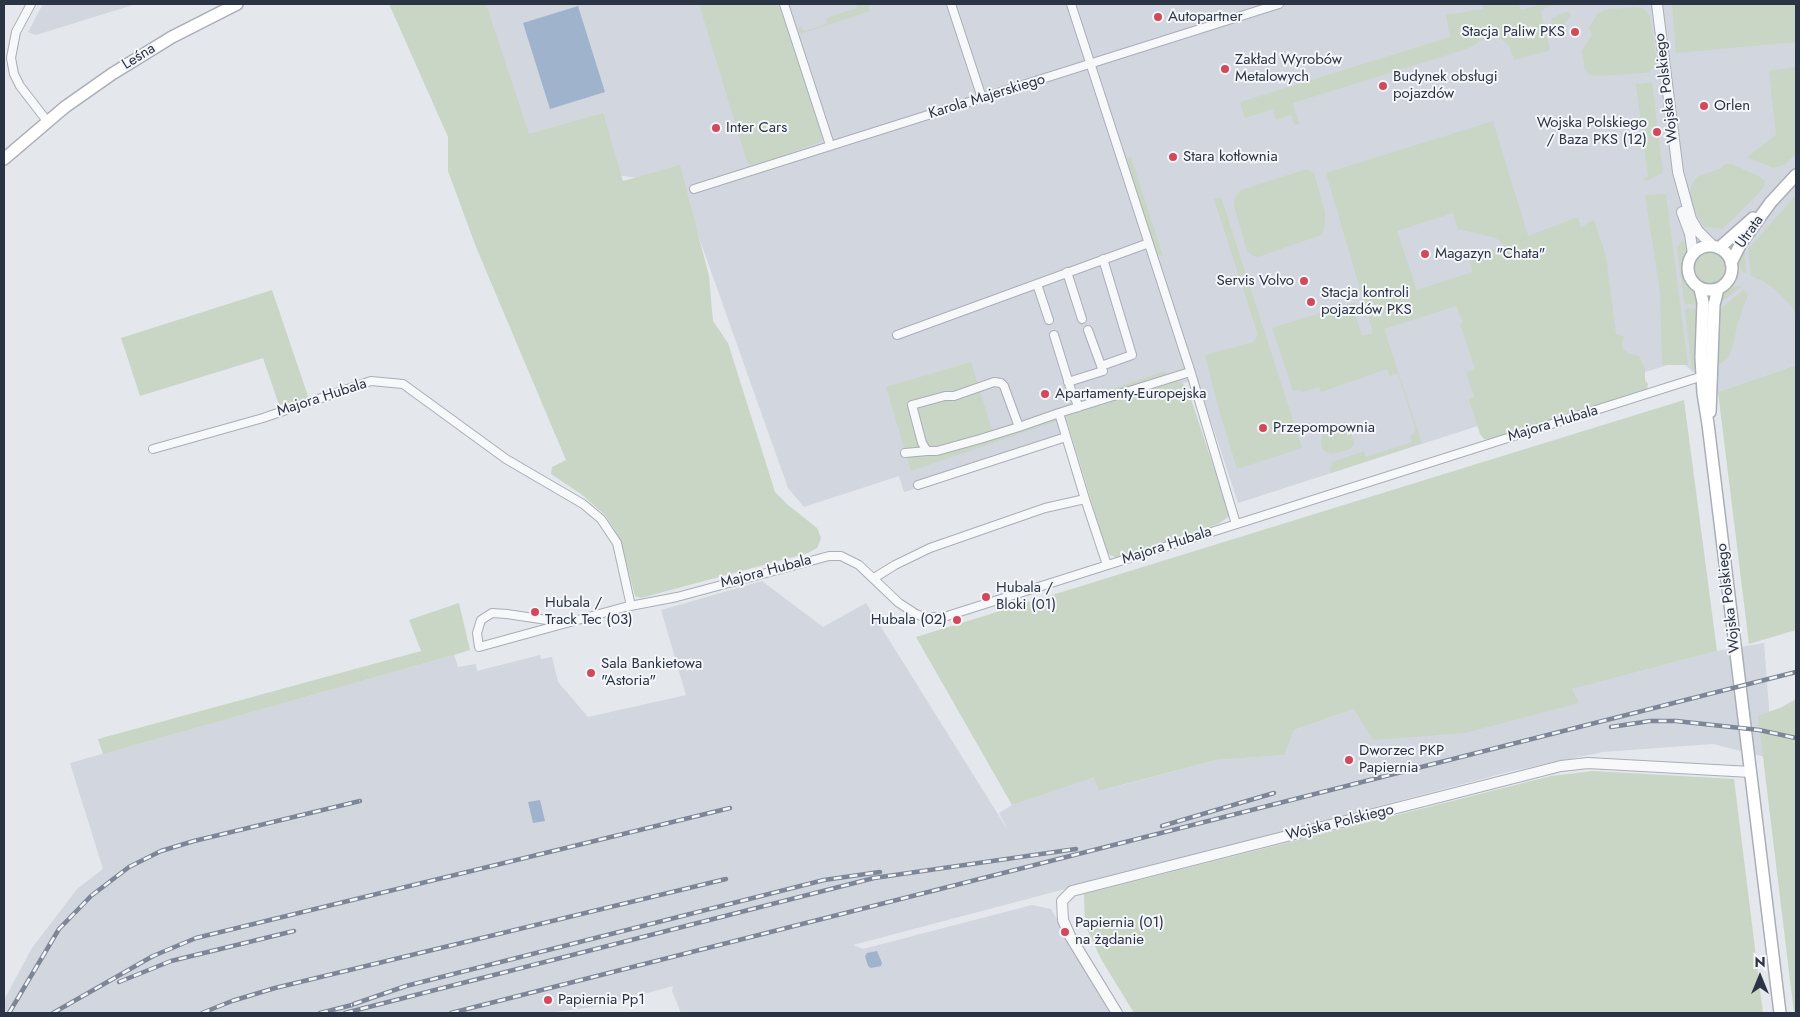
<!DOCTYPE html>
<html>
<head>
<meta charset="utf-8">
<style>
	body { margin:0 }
	#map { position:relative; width:1800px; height:1017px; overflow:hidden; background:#e4e7ec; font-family:Jost,sans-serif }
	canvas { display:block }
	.frame { position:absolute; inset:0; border:5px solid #2b3445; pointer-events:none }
	.north { position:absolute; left:1735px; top:952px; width:50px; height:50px; -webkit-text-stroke:4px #f4f6f9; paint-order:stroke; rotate:0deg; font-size:14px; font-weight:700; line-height:20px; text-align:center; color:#2b3445 }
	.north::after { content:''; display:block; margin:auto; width:18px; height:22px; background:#2b3445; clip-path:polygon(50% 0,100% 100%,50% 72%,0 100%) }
</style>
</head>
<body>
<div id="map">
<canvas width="1800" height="1017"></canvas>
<div class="frame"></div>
<div class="north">N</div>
</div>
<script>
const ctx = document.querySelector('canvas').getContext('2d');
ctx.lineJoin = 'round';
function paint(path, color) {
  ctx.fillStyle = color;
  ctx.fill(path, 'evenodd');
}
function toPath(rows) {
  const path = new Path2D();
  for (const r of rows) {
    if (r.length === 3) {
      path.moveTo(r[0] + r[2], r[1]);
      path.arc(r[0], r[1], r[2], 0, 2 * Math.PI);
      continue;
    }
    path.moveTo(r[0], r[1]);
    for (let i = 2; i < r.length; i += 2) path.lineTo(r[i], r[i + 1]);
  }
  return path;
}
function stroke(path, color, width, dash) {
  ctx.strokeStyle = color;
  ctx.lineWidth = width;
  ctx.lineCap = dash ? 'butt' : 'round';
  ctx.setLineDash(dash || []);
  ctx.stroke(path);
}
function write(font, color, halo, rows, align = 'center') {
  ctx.font = font + ' Jost,sans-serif';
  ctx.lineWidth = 4;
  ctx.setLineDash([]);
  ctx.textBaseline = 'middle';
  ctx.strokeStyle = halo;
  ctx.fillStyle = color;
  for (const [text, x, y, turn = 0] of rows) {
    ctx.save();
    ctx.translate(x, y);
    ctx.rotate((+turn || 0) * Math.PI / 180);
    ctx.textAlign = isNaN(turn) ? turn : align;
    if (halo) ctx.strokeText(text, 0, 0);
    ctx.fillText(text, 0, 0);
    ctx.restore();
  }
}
const built = toPath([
	[43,4,136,4,36,35,28,32],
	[453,4,1796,4,1796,365,1718,392,1680,361,1238,503,1197,379,1060,423,1065,442,904,492,899,476,804,507,788,488,680,184,512,160],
	[762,581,823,627,866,603,1009,832,999,813,1012,805,1094,776,1100,791,1216,760,1283,755,1294,730,1354,709,1578,703,1571,689,1717,651,1764,643,1773,759,1713,744,1603,752,1512,771,853,945,863,949,1032,905,1051,909,1111,1013,681,1013,672,991,673,986,600,1006,547,1013,4,1013,4,1000,32,948,77,889,103,869,70,763,454,655,458,667,476,664,477,671,540,655,541,659,552,657,558,682,588,717,686,695,661,610]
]);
const green = toPath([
	[389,4,486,4,529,134,603,113,623,181,680,165,709,276,713,321,728,343,775,492,788,505,817,528,821,538,817,548,808,553,641,598,635,596,620,539,605,515,581,494,551,474,552,467,566,460,476,247,448,171,448,137],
	[699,4,779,4,822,131,822,139,820,142,768,161,750,165,747,162],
	[856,4,868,4,870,11,800,34,798,29,801,26,804,31,827,24,826,18,857,8],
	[1483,4,1519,4,1521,10,1543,4,1558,4,1544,8,1541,13,1550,49,1548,51,1514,60,1509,45,1499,38,1480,41,1467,49,1293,103,1299,124,1294,125,1291,115,1276,120,1273,109,1245,118,1240,102,1450,37,1446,15,1483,9],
	[1672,4,1796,4,1796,42,1676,53],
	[1633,7,1643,8,1650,15,1657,62,1656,67,1652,68,1650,72,1644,73,1596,76,1588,74,1587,71,1585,71,1582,51,1592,34,1589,28,1597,14,1604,10],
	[1566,12,1570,13,1570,16,1561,31,1555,33,1551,22,1552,18],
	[1796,67,1796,154,1784,165,1773,168,1747,157,1776,135,1769,71],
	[1652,82,1663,173,1646,181,1643,178,1648,177,1636,84],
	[1493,121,1528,236,1578,217,1581,227,1594,220,1606,256,1616,334,1625,337,1622,342,1623,349,1628,353,1639,356,1645,368,1645,380,1648,384,1647,389,1491,439,1484,439,1480,434,1469,400,1474,397,1466,372,1475,369,1460,324,1463,322,1456,306,1384,329,1422,443,1331,473,1330,468,1332,462,1364,451,1366,457,1412,442,1410,437,1414,433,1415,427,1398,373,1390,376,1387,369,1321,392,1319,387,1302,392,1300,390,1293,391,1272,328,1355,302,1357,309,1354,311,1362,336,1373,333,1326,173],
	[1453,213,1458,229,1496,238,1507,248,1469,254,1472,272,1417,290,1397,231],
	[1131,157,1163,256,1156,254,1126,162,1127,159],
	[1725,164,1732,164,1760,177,1765,181,1763,189,1723,229,1705,227,1702,224,1693,206,1690,196,1691,187,1695,179,1699,176,1721,168],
	[1304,170,1309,170,1314,173,1325,213,1324,229,1321,235,1258,257,1252,255,1247,251,1234,206,1235,198,1241,190],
	[1666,194,1688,365,1662,365,1660,292,1645,195],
	[1796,195,1796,315,1791,306,1775,290,1763,281,1751,276,1748,249],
	[1221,197,1302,448,1237,469,1217,403,1205,355,1253,342,1258,335,1214,199],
	[1688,239,1689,248,1683,263,1683,273,1685,281,1694,291,1699,305,1686,304,1684,301,1677,248,1682,241],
	[1742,247,1745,252,1746,273,1742,272,1738,262],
	[1711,268,17],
	[1735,286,1741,287,1719,304,1721,297,1725,292],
	[272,290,309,399,279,405,263,358,140,396,121,338],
	[1743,290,1748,294,1737,326,1733,345,1728,358,1717,366,1719,310],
	[1687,308,1699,309,1696,365,1692,372,1685,311],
	[971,362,992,430,1165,371,1169,383,1178,381,1187,387,1230,516,1218,524,1117,558,1110,555,1107,553,1066,418,911,471,886,387],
	[1796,365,1796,630,1749,644,1718,392],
	[1684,400,1717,651,1572,689,1579,703,1465,733,1373,740,1354,709,1294,730,1284,755,1216,760,1099,791,1094,777,1012,805,916,637],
	[1348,423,1354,442,1354,445,1350,449,1333,454,1328,453,1322,449,1321,441,1322,434,1325,430],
	[459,603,470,650,454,655,103,754,98,739,421,651,409,620],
	[1796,699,1796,1013,1794,1013,1758,716,1782,707],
	[1593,771,1734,779,1763,1013,1134,1013,1101,959,1085,925,1084,894,1551,776]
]);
const water = toPath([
	[578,6,605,92,550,109,523,23],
	[540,800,545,821,533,823,528,802],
	[877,951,882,963,881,966,871,968,868,966,865,956,867,953]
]);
const minor = toPath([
	[31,4,16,32,11,58,14,74,20,86,47,121],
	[784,4,830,145],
	[951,4,982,98],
	[1071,4,1190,370,1236,524],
	[694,189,1279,4],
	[1067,272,1082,319],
	[1037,284,1049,320],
	[897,335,1149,243],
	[1054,335,1071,390,1079,407],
	[1101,366,1132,355,1103,259],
	[1068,382,1103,371,1088,330],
	[1059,413,1190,372],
	[153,449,263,418,371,381,403,384,506,459,583,504,601,519,617,543,631,606],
	[905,453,927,451],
	[918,485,1066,437],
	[1085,499,1107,565],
	[874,578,895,565,930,548,1045,508,1085,499,1059,413,1019,427,980,439,937,451,927,451,922,443,912,405,945,396,954,396,994,382,1001,383,1004,386,1019,427],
	[567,623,507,614,492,613,481,620,477,633,479,647,625,607,677,597,829,556,841,556,859,565,899,603,916,614,924,617,944,617,1706,375]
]);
const tertiary = toPath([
	[1657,4,1678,172,1691,219,1698,231,1713,246],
	[1682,212,1690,234,1693,254],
	[1117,1013,1070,936,1063,920,1062,901,1072,891,1561,766,1588,763,1751,772]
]);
const secondary = toPath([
	[4,159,65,107,112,74,172,37,237,4],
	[1710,268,22],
	[1719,248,1753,218],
	[1731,263,1741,243,1771,202,1796,175],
	[1700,289,1703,302,1701,357,1703,393,1708,424,1780,1013],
	[1710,412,1714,305,1718,289]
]);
const rail = toPath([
	[1611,727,1650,721,1676,721,1759,730,1796,738],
	[1162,826,1274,793],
	[119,982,171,961,294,931],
	[354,1004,406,986,824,880,880,872],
	[9,1013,59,929,91,896,129,867,161,851,194,841,360,801],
	[53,1013,153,956,196,938,730,808],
	[202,1013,232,1001,275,988,726,879],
	[320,1013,352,1005],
	[345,1013,874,878,1076,849],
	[451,1013,1796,672]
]);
const markers = [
	[1158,17,5,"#d1495b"],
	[1575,32,5,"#d1495b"],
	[1225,69,5,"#d1495b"],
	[1383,86,5,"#d1495b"],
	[1704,106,5,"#d1495b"],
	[716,128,5,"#d1495b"],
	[1657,132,5,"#d1495b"],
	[1173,157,5,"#d1495b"],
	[1425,254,5,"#d1495b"],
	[1304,281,5,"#d1495b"],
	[1311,302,5,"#d1495b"],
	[1045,394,5,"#d1495b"],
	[1263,428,5,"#d1495b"],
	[986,597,5,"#d1495b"],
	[535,612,5,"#d1495b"],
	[957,620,5,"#d1495b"],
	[591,673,5,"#d1495b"],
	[1349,760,5,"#d1495b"],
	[1065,932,5,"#d1495b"],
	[548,1000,5,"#d1495b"]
];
const poiNames = [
	["Autopartner",1168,17],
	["Stacja Paliw PKS",1565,32,"right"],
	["Zakład Wyrobów",1235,60],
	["Metalowych",1235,77],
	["Budynek obsługi",1393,77],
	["pojazdów",1393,94],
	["Orlen",1714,106],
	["Wojska Polskiego",1647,123,"right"],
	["/ Baza PKS (12)",1647,140,"right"],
	["Inter Cars",726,128],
	["Stara kotłownia",1183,157],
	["Magazyn \"Chata\"",1435,254],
	["Servis Volvo",1294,281,"right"],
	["Stacja kontroli",1321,293],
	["pojazdów PKS",1321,310],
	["Apartamenty-Europejska",1055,394],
	["Przepompownia",1273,428],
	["Hubala /",996,588],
	["Bloki (01)",996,605],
	["Hubala /",545,603],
	["Track Tec (03)",545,620],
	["Hubala (02)",947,620,"right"],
	["Sala Bankietowa",601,664],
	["\"Astoria\"",601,681],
	["Dworzec PKP",1359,751],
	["Papiernia",1359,768],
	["Papiernia (01)",1075,923],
	["na żądanie",1075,940],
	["Papiernia Pp1",558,1000]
];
const streetNames = [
	["Leśna",139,57,-32],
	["Wojska Polskiego",1667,88,-97],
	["Karola Majerskiego",987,97,-17],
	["Utrata",1750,232,-55],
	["Majora Hubala",322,398,-18],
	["Majora Hubala",1553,424,-17],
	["Majora Hubala",1167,546,-18],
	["Majora Hubala",766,572,-15],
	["Wojska Polskiego",1729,598,-97],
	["Wojska Polskiego",1340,823,-14]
];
paint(built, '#d2d6de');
paint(green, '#c9d6c5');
paint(water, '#9fb4cc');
stroke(minor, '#a9aeb7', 10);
stroke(tertiary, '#a9aeb7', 12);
stroke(secondary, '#a9aeb7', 14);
stroke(minor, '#f7f8fa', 8);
stroke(tertiary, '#f7f8fa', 10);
stroke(secondary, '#fff', 11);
stroke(rail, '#7d8696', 4.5);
stroke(rail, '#f4f6f9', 2.5, [8]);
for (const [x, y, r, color] of markers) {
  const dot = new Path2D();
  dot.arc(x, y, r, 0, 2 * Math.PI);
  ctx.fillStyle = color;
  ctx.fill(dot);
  stroke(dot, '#f4f6f9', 2);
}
write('15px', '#2b3445', '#f4f6f9', poiNames, 'left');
write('15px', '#2b3445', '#f4f6f9', streetNames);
</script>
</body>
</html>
